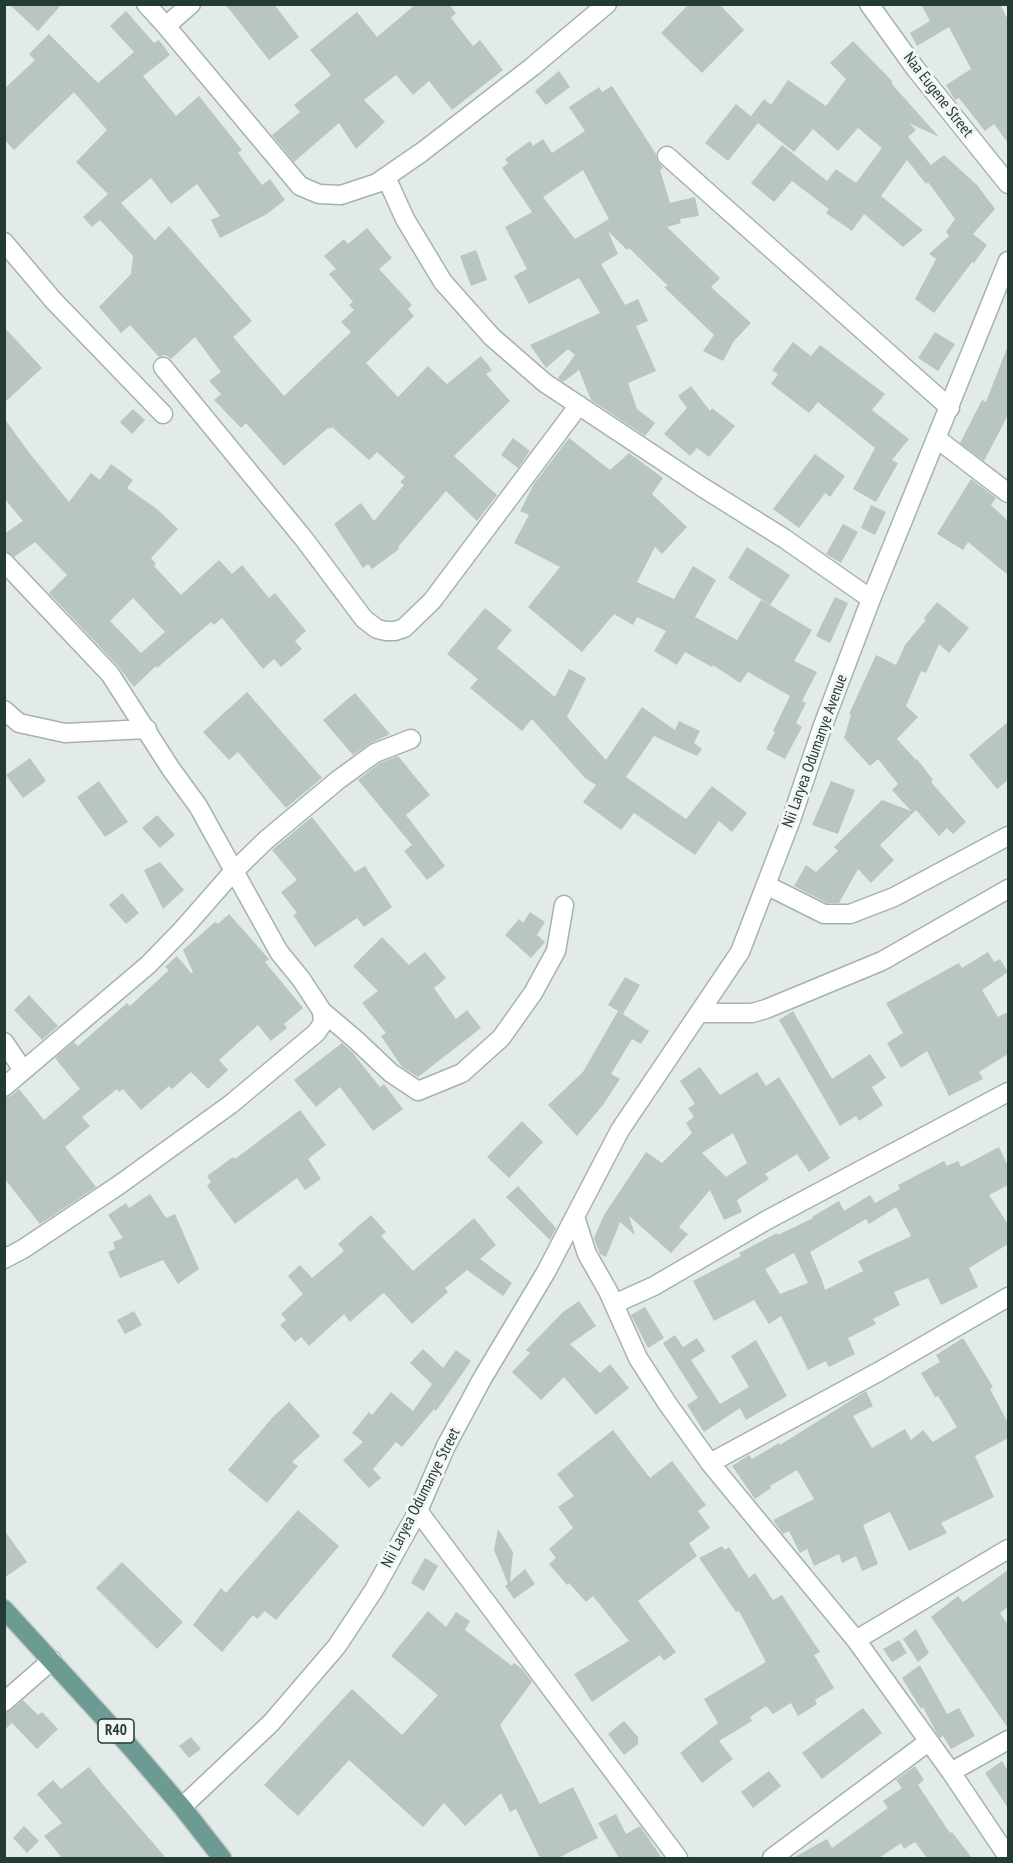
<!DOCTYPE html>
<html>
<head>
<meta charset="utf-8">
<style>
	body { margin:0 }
	#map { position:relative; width:1013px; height:1863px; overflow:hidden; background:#e2ebe7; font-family:"PT Sans Narrow",sans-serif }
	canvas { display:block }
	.frame { position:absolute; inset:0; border:6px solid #243a35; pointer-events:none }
</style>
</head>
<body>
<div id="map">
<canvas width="1013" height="1863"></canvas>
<div class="frame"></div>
</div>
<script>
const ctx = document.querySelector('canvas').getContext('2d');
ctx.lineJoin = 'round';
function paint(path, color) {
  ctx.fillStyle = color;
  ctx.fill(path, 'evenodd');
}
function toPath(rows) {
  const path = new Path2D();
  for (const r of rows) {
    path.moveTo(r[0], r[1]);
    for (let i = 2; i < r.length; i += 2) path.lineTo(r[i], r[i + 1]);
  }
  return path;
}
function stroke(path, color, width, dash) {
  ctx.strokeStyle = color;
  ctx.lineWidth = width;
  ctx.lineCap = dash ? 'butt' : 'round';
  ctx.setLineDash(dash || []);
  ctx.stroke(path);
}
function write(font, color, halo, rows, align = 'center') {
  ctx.font = font + ' "PT Sans Narrow",sans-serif';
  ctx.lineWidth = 6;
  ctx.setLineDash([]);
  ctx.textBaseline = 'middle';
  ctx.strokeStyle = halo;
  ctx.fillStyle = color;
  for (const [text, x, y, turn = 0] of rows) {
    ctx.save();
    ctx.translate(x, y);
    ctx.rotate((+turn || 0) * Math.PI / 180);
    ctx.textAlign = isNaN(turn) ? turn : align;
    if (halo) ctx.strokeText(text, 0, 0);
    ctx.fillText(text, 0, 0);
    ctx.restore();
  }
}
const building = toPath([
	[9,4,62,4,38,31],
	[225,4,274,4,299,37,269,60],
	[416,4,449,4,456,13,451,18,473,46,480,40,503,70,452,110,429,81,413,95,396,75,364,100,385,122,356,149,339,123,294,162,272,135,300,112,294,105,331,75,310,50,357,12,377,37],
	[689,4,719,4,744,30,702,73,661,33],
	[921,4,1000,4,1008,20,1008,143,994,124,985,131,959,98,955,100,946,85,971,69,949,27,917,46,910,33,930,21],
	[126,11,154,43,159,40,170,55,143,76,176,116,199,96,242,150,238,153,262,185,270,179,285,200,267,214,220,238,211,220,220,216,197,184,171,204,151,178,121,203,155,240,169,226,252,321,233,337,284,396,351,332,341,322,354,310,349,305,353,302,329,274,336,269,324,256,344,239,348,244,367,228,392,258,379,269,412,305,408,309,414,316,366,363,398,397,428,366,447,384,481,356,492,370,486,374,510,401,454,456,497,495,477,521,446,491,398,547,399,549,372,569,368,564,363,568,334,524,361,503,374,521,404,485,400,482,405,477,377,452,369,460,332,427,330,429,328,428,284,466,246,423,241,428,214,400,221,394,209,381,221,372,195,337,171,359,165,355,159,357,130,325,121,333,99,307,131,274,133,256,100,220,92,227,83,217,108,194,76,162,107,130,74,92,14,150,4,139,4,89,35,60,29,54,49,34,98,83,134,52,110,26],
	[853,41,893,82,891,83,939,137,909,123,916,130,908,137,931,165,944,155,977,185,995,209,973,234,987,245,974,263,972,262,934,313,915,299,936,259,929,254,949,236,946,232,955,219,928,182,926,184,907,160,881,196,923,230,903,247,864,214,852,231,826,213,829,209,792,181,774,202,751,183,782,145,827,181,836,169,856,183,882,148,858,128,838,151,813,129,794,152,758,123,728,161,705,143,736,104,753,118,751,116,764,99,771,105,788,80,826,106,846,79,830,63],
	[559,71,570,87,546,105,535,91],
	[612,86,656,154,657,160,663,168,660,170,670,203,695,197,699,216,680,219,681,223,667,227,720,278,711,287,751,323,734,341,723,361,703,351,714,335,664,287,668,286,629,248,627,250,608,231,618,254,601,264,625,305,638,299,648,321,636,326,656,371,628,383,637,409,655,423,645,436,591,400,579,370,563,382,558,378,575,355,568,349,546,368,530,345,600,313,579,278,529,304,514,276,527,269,505,227,532,212,502,168,508,163,505,159,530,141,533,146,543,139,552,153,585,131,569,107,599,87,602,92],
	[583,170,609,219,575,239,543,197],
	[476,250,487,280,471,286,460,256],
	[4,327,42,368,4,403],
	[935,332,955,344,938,371,918,358],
	[793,342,811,356,820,345,885,394,872,410,909,439,892,460,898,463,876,502,853,489,875,448,818,402,809,413,771,384,778,374,772,370],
	[1007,348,1008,415,984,461,960,443,982,400,986,402],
	[691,386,710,411,712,408,735,426,709,457,697,448,690,456,664,434,687,408,678,396],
	[133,409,145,420,132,434,120,422],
	[4,418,27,450,69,502,91,473,100,480,111,464,133,480,127,488,157,509,178,529,151,558,156,564,154,566,181,595,219,560,232,574,242,565,269,598,275,593,306,631,295,641,302,649,281,667,274,659,263,669,222,618,214,625,211,622,157,668,156,666,134,687,118,666,49,593,67,575,35,542,14,557,4,551,4,534,23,521,4,498],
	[133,598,165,632,141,653,110,621],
	[513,438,530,451,518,468,501,455],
	[569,438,610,470,629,453,663,478,652,494,687,527,662,554,655,547,637,582,674,599,693,566,716,580,695,617,737,640,761,600,812,630,794,661,817,672,802,701,806,703,796,723,802,727,785,759,766,749,775,732,773,731,790,696,748,672,740,683,713,665,712,667,685,652,677,665,654,651,666,631,637,617,633,625,614,614,582,652,528,607,560,567,514,543,529,515,520,511,534,484],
	[815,454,845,476,830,497,825,493,799,528,773,509],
	[971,479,996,498,991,505,1008,521,1008,575,968,542,963,550,937,534],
	[871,505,886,512,875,535,861,528],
	[843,524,858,532,841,563,826,554],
	[747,547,790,575,770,605,728,578],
	[835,597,848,603,830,643,816,636],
	[937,602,969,628,949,653,939,644,926,673,921,671,906,706,918,717,897,739,916,760,917,759,933,780,931,782,966,822,953,834,947,828,939,836,916,810,880,845,894,860,871,883,858,869,839,903,827,903,794,886,806,865,816,872,838,851,834,847,882,800,911,811,892,790,898,784,878,759,870,766,844,738,851,715,849,714,876,655,896,665,905,645,926,620,924,618],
	[485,608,512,630,497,648,555,697,569,669,586,678,567,717,606,760,642,707,675,730,679,721,700,731,694,743,702,749,697,756,654,736,626,777,686,819,712,786,747,813,732,832,719,821,695,855,634,813,621,830,583,802,596,785,585,778,532,719,522,731,470,688,478,679,447,654],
	[247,692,322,778,286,808,238,752,229,760,203,732],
	[355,693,390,734,369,744,353,755,323,720],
	[1008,722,1008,780,997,789,969,755],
	[398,756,430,795,406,815,445,866,427,880,404,851,412,845,358,780,380,763],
	[30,758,46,781,23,798,6,775],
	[99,781,128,822,105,837,77,797],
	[831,781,855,790,838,834,812,825],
	[157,815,175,835,160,848,142,828],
	[312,817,355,872,365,866,392,907,364,927,357,918,315,947,293,915,297,913,281,892,297,880,272,850],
	[160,862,184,890,163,909,144,870],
	[122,893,139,913,126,924,109,905],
	[530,912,545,922,537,935,545,942,531,958,505,935,519,919,523,923],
	[229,914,269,959,265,962,303,1008,284,1024,287,1028,271,1041,258,1025,219,1060,228,1070,208,1089,191,1072,172,1089,169,1086,141,1110,123,1089,119,1092,117,1089,82,1117,90,1126,65,1147,96,1187,40,1224,4,1178,4,1098,11,1096,19,1089,44,1120,80,1089,55,1058,74,1042,78,1046,127,1003,130,1006,169,970,165,967,177,956,191,973,193,972,183,950,215,922,218,924],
	[382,937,409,965,425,952,446,978,434,988,456,1019,467,1010,481,1028,418,1077,402,1067,381,1036,386,1033,362,1003,378,991,353,966],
	[988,952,994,962,1000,959,1008,972,982,990,998,1017,1008,1012,1008,1054,979,1072,983,1079,949,1096,927,1051,901,1068,887,1043,903,1033,886,1003,959,963,962,968],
	[625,977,640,985,623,1014,608,1005],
	[29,995,58,1026,42,1040,14,1010],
	[618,1011,649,1031,641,1044,632,1039,611,1074,620,1079,603,1105,577,1136,548,1105,583,1072],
	[793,1011,832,1079,870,1054,886,1078,872,1087,883,1105,859,1121,856,1116,840,1126,779,1020],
	[342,1043,352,1052,380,1087,384,1084,403,1109,373,1131,340,1087,316,1107,294,1080],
	[700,1067,720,1095,757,1072,766,1086,779,1077,830,1158,809,1172,797,1154,765,1174,769,1179,737,1200,742,1212,724,1220,710,1190,679,1227,688,1234,671,1253,629,1216,635,1235,620,1222,606,1257,600,1254,594,1238,604,1215,646,1152,662,1163,692,1133,686,1123,694,1117,688,1108,695,1104,680,1081],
	[733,1133,747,1163,726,1177,702,1153],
	[300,1110,326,1145,308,1159,321,1179,305,1190,297,1178,235,1224,207,1186,211,1182,207,1176,233,1157,235,1159],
	[522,1121,543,1142,509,1178,487,1157],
	[999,1147,1008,1166,1008,1185,989,1195,1008,1224,1008,1244,969,1268,978,1287,941,1305,928,1278,894,1292,900,1305,873,1319,876,1324,848,1338,855,1354,829,1367,826,1361,808,1370,781,1316,769,1324,754,1300,714,1321,693,1281,741,1256,739,1253,777,1233,778,1235,813,1218,812,1217,839,1201,844,1211,870,1195,875,1203,900,1189,898,1185,944,1161,947,1166,958,1161,961,1167],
	[896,1207,911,1236,858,1261,863,1271,825,1290,822,1280,810,1252,866,1219,869,1224],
	[794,1253,808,1283,780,1294,765,1269],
	[518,1186,556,1228,550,1240,506,1197],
	[150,1194,166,1218,175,1214,199,1269,178,1284,163,1260,120,1278,108,1252,115,1249,113,1242,123,1238,108,1215,126,1203,129,1208],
	[371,1215,386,1232,381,1236,413,1271,474,1218,496,1245,480,1259,512,1283,503,1296,467,1270,445,1288,448,1292,412,1324,384,1293,382,1294,350,1322,344,1314,309,1346,301,1337,295,1342,280,1325,286,1320,281,1314,303,1294,288,1276,300,1265,312,1278,344,1251,338,1244],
	[579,1301,596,1326,570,1344,600,1373,610,1364,629,1388,596,1415,564,1377,541,1400,512,1372,530,1353,526,1350,563,1312],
	[645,1307,664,1338,648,1348,631,1315],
	[134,1311,142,1325,125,1334,117,1320],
	[675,1335,683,1347,697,1338,705,1351,691,1360,720,1404,749,1387,731,1356,756,1340,787,1396,746,1420,740,1408,704,1432,687,1405,698,1398,663,1343],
	[963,1338,993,1387,990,1389,1008,1423,1008,1438,975,1456,994,1497,941,1523,947,1533,909,1551,890,1512,863,1525,878,1564,862,1571,856,1556,842,1563,839,1554,814,1566,807,1549,800,1553,789,1531,783,1534,773,1520,814,1499,797,1470,770,1486,771,1488,755,1499,732,1466,749,1455,752,1459,779,1443,780,1445,866,1391,873,1406,853,1416,872,1448,905,1429,911,1440,923,1430,933,1442,957,1427,938,1396,935,1397,921,1373,940,1362,936,1355],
	[423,1349,443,1368,456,1350,471,1361,436,1411,434,1409,402,1447,396,1442,373,1469,381,1478,369,1488,343,1460,363,1442,352,1433,369,1412,372,1415,391,1392,413,1411,432,1384,410,1363],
	[289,1402,320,1436,292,1462,298,1466,267,1503,228,1470,272,1418],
	[613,1430,650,1478,672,1461,706,1505,698,1511,710,1528,689,1543,697,1556,638,1601,676,1652,664,1661,660,1655,592,1702,574,1674,629,1641,593,1596,586,1602,569,1583,567,1585,549,1564,556,1558,549,1549,573,1528,558,1507,574,1496,557,1474],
	[298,1510,339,1546,276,1620,265,1611,257,1619,253,1615,222,1652,193,1625,221,1588,226,1593],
	[498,1529,513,1552,510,1582,525,1569,535,1584,514,1599,505,1586,508,1584,494,1550],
	[4,1530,27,1562,4,1578],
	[722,1546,725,1550,729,1547,749,1578,755,1573,773,1600,782,1595,820,1652,814,1655,834,1688,815,1700,817,1704,798,1716,791,1703,773,1714,766,1706,750,1717,752,1721,719,1741,733,1759,702,1783,680,1753,718,1723,704,1699,766,1662,739,1611,736,1612,699,1558],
	[425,1558,438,1566,424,1591,411,1583],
	[122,1562,183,1622,157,1649,96,1588],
	[1008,1570,1008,1607,1000,1613,1008,1625,1008,1728,931,1617,958,1596,963,1602],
	[428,1611,446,1627,456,1612,470,1621,465,1630,512,1666,514,1663,522,1669,532,1682,500,1725,540,1804,573,1787,598,1838,558,1858,540,1858,516,1809,510,1812,501,1793,465,1826,444,1803,423,1827,349,1760,298,1816,264,1785,352,1689,402,1735,438,1695,391,1656],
	[916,1629,929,1653,918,1662,903,1639],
	[899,1640,907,1653,892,1662,883,1649],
	[920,1665,947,1714,959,1708,975,1736,951,1749,943,1736,940,1738,937,1734,923,1707,921,1709,902,1678],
	[23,1700,38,1715,42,1712,58,1729,37,1749,12,1723,4,1730,4,1713,11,1710],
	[863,1708,882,1733,822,1779,802,1753],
	[624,1721,638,1737,638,1744,624,1755,608,1734],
	[191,1737,201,1749,189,1758,179,1746],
	[1002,1761,1008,1771,1008,1808,985,1773],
	[915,1766,924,1780,918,1785,950,1833,952,1832,972,1858,927,1858,915,1842,904,1849,901,1843,879,1858,793,1858,827,1839,832,1848,888,1808,883,1801,902,1788,896,1780],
	[89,1767,104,1786,166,1858,62,1858,44,1836,62,1823,37,1794,53,1780,61,1789],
	[769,1771,781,1786,753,1808,741,1792],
	[616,1814,626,1834,640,1826,662,1858,619,1858,598,1823],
	[24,1826,39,1841,27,1853,13,1838]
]);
const minor = toPath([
	[146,4,166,26,300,186,319,194,341,195,377,183,422,152,532,67,607,4],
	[869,4,915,68,1008,184],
	[166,26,191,4],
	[667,156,950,408],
	[386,177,405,219,443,282,492,337,545,383,702,487,785,539,871,599],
	[4,242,53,300,163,414],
	[163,367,304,539,364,619,377,629,386,631,395,631,404,628,432,601,579,405],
	[936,438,1008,493],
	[4,562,110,674,171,769,198,806,279,952,301,979,322,1011,323,1023,316,1033,231,1104,119,1185,23,1249,4,1259],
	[4,710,19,723,65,733,147,729],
	[766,885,824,914,850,914,894,897,1008,836],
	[322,1011,356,1040,391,1073,418,1091,462,1073,501,1038,533,993,556,951,564,905],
	[699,1013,752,1013,766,1009,882,961,1008,889],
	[4,1042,23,1070],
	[4,1087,148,965,183,929,233,872,266,840,338,780,375,753,411,739],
	[575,1217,587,1254,608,1291,638,1358,667,1403,710,1463,856,1640,951,1772,1008,1857],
	[614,1304,654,1286,767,1220,1008,1092],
	[710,1463,880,1371,1008,1297],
	[418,1511,678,1858],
	[856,1640,1008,1549],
	[4,1702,52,1660],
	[951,1772,1008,1740],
	[182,1807,271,1723,337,1646,374,1590,418,1511,446,1446,482,1379,546,1272,620,1130,740,952,792,817,822,728,871,599,1008,261],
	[772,1858,928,1742]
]);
const major = toPath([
	[4,1609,133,1750,182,1807,222,1858]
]);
const shields = [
	[116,1731,36]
];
const shieldNames = [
	["R40",116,1731]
];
const streetNames = [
	["Naa Eugene Street",938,95,52],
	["Nii Laryea Odumanye Avenue",815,751,-70],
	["Nii Laryea Odumanye Street",421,1498,-63]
];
paint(building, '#b8c5c0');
stroke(minor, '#a5b2ae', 21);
stroke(major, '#c2c8c6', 21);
stroke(minor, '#fff', 18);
stroke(major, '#6b9b92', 18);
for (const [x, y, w] of shields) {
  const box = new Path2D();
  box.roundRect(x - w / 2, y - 12, w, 24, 4.5);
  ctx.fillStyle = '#f2f7f5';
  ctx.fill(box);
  stroke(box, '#243a35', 1.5);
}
write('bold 15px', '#243a35', null, shieldNames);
write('16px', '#243a35', '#f2f7f5', streetNames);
</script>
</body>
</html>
